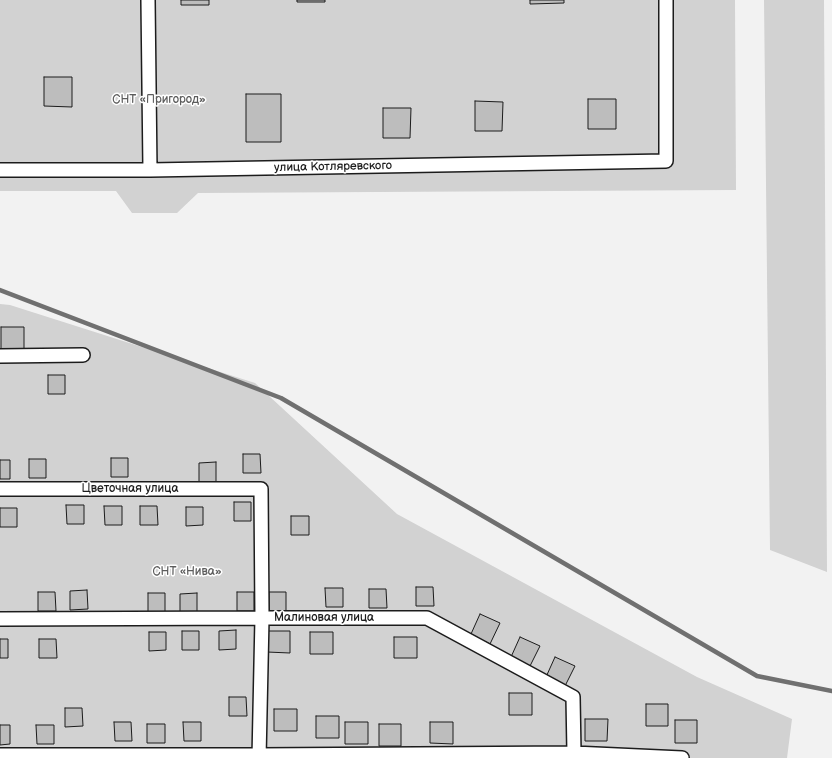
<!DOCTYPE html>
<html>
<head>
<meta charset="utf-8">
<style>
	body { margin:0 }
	canvas { display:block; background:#f2f2f2 }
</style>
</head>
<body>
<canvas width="832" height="758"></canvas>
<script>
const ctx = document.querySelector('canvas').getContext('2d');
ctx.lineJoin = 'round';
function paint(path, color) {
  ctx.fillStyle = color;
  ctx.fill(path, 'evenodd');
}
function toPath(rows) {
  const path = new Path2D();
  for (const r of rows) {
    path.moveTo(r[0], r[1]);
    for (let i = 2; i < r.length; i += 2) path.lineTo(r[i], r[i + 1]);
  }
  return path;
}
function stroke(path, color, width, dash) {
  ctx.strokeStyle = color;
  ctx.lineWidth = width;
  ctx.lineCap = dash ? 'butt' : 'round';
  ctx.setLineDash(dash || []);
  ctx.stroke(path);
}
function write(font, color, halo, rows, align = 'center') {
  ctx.font = font + ' "Balsamiq Sans",sans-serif';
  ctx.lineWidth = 3;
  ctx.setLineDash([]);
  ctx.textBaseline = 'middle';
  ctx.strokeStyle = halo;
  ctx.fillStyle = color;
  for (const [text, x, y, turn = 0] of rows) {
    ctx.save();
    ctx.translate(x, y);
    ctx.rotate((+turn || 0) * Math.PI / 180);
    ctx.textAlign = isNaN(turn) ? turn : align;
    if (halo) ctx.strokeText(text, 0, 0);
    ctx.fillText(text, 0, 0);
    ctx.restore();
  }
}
const green = toPath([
	[0,0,735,0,736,190,198,193,177,213,132,213,116,191,0,191],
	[764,0,824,0,827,572,770,550],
	[0,304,10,305,255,383,397,514,697,677,792,719,787,758,0,758]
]);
const stream = toPath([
	[0,290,281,398,757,676,832,691]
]);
const building = toPath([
	[181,0,209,0,209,5,181,5,181,0],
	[297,0,325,0,325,2,297,2,297,0],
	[530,0,564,0,564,3,530,4,530,0],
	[44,77,72,77,72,107,44,106,44,77],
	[246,94,281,94,281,142,246,142,246,94],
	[588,99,616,99,616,129,588,129,588,99],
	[475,101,503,102,502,131,475,131,475,101],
	[383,108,411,108,410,138,383,138,383,108],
	[1,327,24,327,24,349,1,349,1,327],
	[48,375,65,375,65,394,48,394,48,375],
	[243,454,260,454,261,473,243,473,243,454],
	[111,458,128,458,128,477,111,477,111,458],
	[29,459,46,459,46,478,29,478,29,459],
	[0,460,10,460,10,479,0,479,0,460],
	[216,462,216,482,199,482,199,463,216,462],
	[234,502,251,502,251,521,234,521,234,502],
	[66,505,84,505,84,524,67,524,66,505],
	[104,506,122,506,122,525,105,525,104,506],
	[140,506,157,506,158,525,140,525,140,506],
	[186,507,203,507,203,525,186,526,186,507],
	[0,508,17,508,17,527,0,527,0,508],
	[291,516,309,516,309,535,291,535,291,516],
	[416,587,433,587,434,606,416,606,416,587],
	[325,588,343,588,343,607,326,607,325,588],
	[369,589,386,589,387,608,369,608,369,589],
	[87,590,88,609,70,610,70,591,87,590],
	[38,592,55,592,56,611,38,611,38,592],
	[237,592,254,592,254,611,237,611,237,592],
	[269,592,286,592,286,611,269,611,269,592],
	[148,593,165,593,165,612,148,612,148,593],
	[197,593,197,613,180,613,180,594,197,593],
	[480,614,500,623,490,644,471,634,480,614],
	[236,630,236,649,219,650,219,631,236,630],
	[182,631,199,631,199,650,182,650,182,631],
	[267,631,290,631,290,653,267,652,267,631],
	[149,632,166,632,166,650,149,651,149,632],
	[310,632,333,632,333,654,310,654,310,632],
	[394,637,417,637,417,658,394,658,394,637],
	[520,637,540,646,530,666,511,657,520,637],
	[0,639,8,639,8,658,0,658,0,639],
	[39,639,56,639,57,658,39,658,39,639],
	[555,657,575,666,565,686,546,677,555,657],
	[509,693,532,693,532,715,509,715,509,693],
	[229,697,246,697,247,716,229,716,229,697],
	[646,704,668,704,668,726,646,726,646,704],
	[65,708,82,708,83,726,65,727,65,708],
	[274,709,297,709,297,731,274,731,274,709],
	[316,716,339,716,339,738,316,738,316,716],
	[585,719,608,719,607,741,585,741,585,719],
	[675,720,697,720,697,743,675,743,675,720],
	[114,722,131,722,132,741,115,741,114,722],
	[183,722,201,722,201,741,184,741,183,722],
	[345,722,368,722,368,744,345,744,345,722],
	[430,722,453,722,453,744,430,743,430,722],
	[147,724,165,724,165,743,147,743,147,724],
	[379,724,401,724,401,746,379,746,379,724],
	[0,725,10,725,10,744,0,745,0,725],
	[36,725,54,725,54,744,37,744,36,725]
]);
const minor = toPath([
	[148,0,150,170],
	[0,170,150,170,666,161,666,0],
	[0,356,83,355],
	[0,489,261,489,262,618,259,758],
	[0,619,262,618,427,618,573,697,574,753],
	[0,755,259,755,574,753,682,758]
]);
const parkNames = [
	["СНТ «Пригород»",159,100],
	["СНТ «Нива»",187,572]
];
const streetNames = [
	["улица Котляревского",333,167,-1],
	["Цветочная улица",130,489],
	["Малиновая улица",324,618]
];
paint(green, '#d2d2d2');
stroke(stream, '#707070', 4.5);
paint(building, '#bdbdbd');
stroke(building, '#1c1c1c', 1);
stroke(minor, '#1c1c1c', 16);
stroke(minor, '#fff', 13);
write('12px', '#5c5c5c', '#fff', parkNames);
write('12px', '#1c1c1c', '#fff', streetNames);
</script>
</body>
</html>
